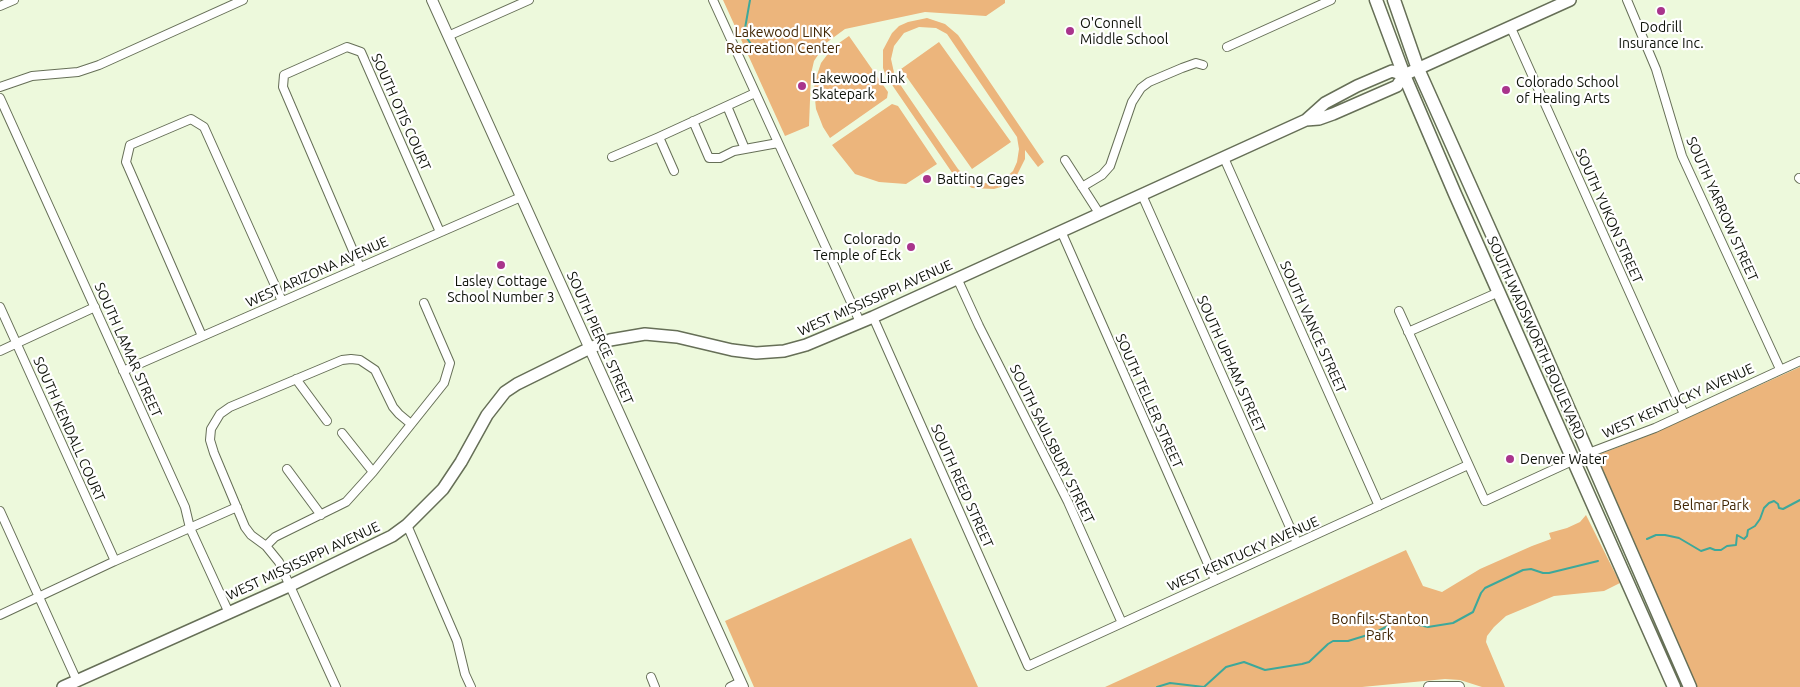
<!DOCTYPE html>
<html>
<head>
<meta charset="utf-8">
<style>
	body { margin:0 }
	canvas { display:block; background:#edf9dc }
</style>
</head>
<body>
<canvas width="1800" height="687"></canvas>
<script>
const ctx = document.querySelector('canvas').getContext('2d');
ctx.lineJoin = 'round';
function paint(path, color) {
  ctx.fillStyle = color;
  ctx.fill(path, 'evenodd');
}
function toPath(rows) {
  const path = new Path2D();
  for (const r of rows) {
    path.moveTo(r[0], r[1]);
    for (let i = 2; i < r.length; i += 2) path.lineTo(r[i], r[i + 1]);
  }
  return path;
}
function stroke(path, color, width, dash) {
  ctx.strokeStyle = color;
  ctx.lineWidth = width;
  ctx.lineCap = dash ? 'butt' : 'round';
  ctx.setLineDash(dash || []);
  ctx.stroke(path);
}
function write(font, color, halo, rows, align = 'center') {
  ctx.font = font + ' Ubuntu,sans-serif';
  ctx.lineWidth = 4.5;
  ctx.setLineDash([]);
  ctx.textBaseline = 'middle';
  ctx.strokeStyle = halo;
  ctx.fillStyle = color;
  for (const [text, x, y, turn = 0] of rows) {
    ctx.save();
    ctx.translate(x, y);
    ctx.rotate((+turn || 0) * Math.PI / 180);
    ctx.textAlign = isNaN(turn) ? turn : align;
    if (halo) ctx.strokeText(text, 0, 0);
    ctx.fillText(text, 0, 0);
    ctx.restore();
  }
}
const green = toPath([
	[723,0,1005,0,1005,3,986,16,925,12,845,29,826,43,814,61,811,74,809,126,785,136],
	[927,18,945,24,958,35,1044,162,1038,167,1025,150,1025,159,1016,177,1004,186,994,189,972,188,960,181,953,174,886,76,883,68,883,50,892,33,899,26,908,22],
	[919,27,936,28,947,34,1017,137,1019,149,1017,162,1013,171,1003,180,991,183,978,183,964,175,958,169,895,77,891,59,894,46,904,33],
	[849,36,888,92,887,98,830,138,823,127,816,109,814,90,815,81,821,63,827,55,839,43],
	[939,42,1011,142,972,169,901,69],
	[892,104,898,106,937,164,906,184,879,182,855,174,832,145],
	[1800,367,1800,687,1695,687,1593,457,1652,434],
	[1586,515,1620,583,1604,591,1554,596,1506,616,1494,627,1487,636,1486,642,1505,687,1482,687,1460,680,1445,679,1362,687,1105,687,1406,550,1423,586,1442,592,1480,569,1532,546,1551,539,1549,533,1567,528,1580,522],
	[911,538,978,687,754,687,725,621]
]);
const stream = toPath([
	[750,0,744,34,751,44],
	[1647,539,1656,535,1665,535,1679,538,1701,551,1710,548,1715,550,1721,550,1727,546,1736,545,1737,535,1744,539,1747,536,1748,530,1755,526,1760,519,1764,508,1769,503,1774,501,1778,504,1779,508,1783,509,1800,500],
	[1157,687,1170,683,1204,687,1226,667,1244,662,1265,670,1302,664,1309,662,1328,644,1333,641,1348,641,1374,633,1394,623,1402,621,1428,627,1453,623,1473,612,1481,593,1485,588,1523,570,1531,569,1543,573,1549,573,1598,561]
]);
const minor = toPath([
	[713,0,860,322],
	[1627,0,1656,69,1682,156,1780,369],
	[0,6,14,0],
	[1511,28,1684,414],
	[448,36,529,0],
	[1227,47,1331,0],
	[0,87,32,76,78,72,99,65,243,0],
	[0,98,185,507,190,528,229,613],
	[727,106,745,149],
	[693,121,709,158,720,158,734,151,778,143],
	[612,157,659,137],
	[1224,158,1379,506],
	[1065,160,1099,213],
	[674,171,659,137,755,93],
	[1799,178,1800,179],
	[1082,187,1102,175,1110,166,1132,102,1141,88,1149,82,1182,68,1196,63,1203,65],
	[1142,195,1297,543],
	[1061,231,1215,580],
	[360,267,283,87,284,75,347,47,361,52,440,232],
	[957,278,979,326,1068,502,1122,623],
	[0,307,115,561],
	[1399,311,1485,501,1594,451,1655,428,1800,361],
	[873,317,1028,666,1468,465],
	[1408,332,1499,292],
	[202,336,126,162,130,145,191,119,204,127,282,301],
	[0,351,95,307],
	[123,371,521,197],
	[296,379,327,421],
	[342,433,373,472],
	[287,469,321,515],
	[0,511,77,681],
	[407,525,457,641,465,674,471,687],
	[266,546,275,537,346,502,373,472,444,383,450,363,424,303],
	[0,615,115,561,237,507],
	[651,677,655,687],
	[336,687,279,562,266,546,251,535,245,527,214,453,210,440,211,429,220,414,230,407,342,360,351,359,360,360,375,370,393,407,399,414,411,424],
	[730,687,740,682]
]);
const tertiary = toPath([
	[432,0,743,687],
	[1429,687,1459,687]
]);
const secondary = toPath([
	[1306,120,1319,119,1333,114,1397,86,1404,75,1570,0],
	[63,687,291,585,392,536,407,525,443,489,461,462,487,415,505,392,517,384,590,348,610,340,645,334,677,337,732,350,756,353,784,351,806,345,873,317,1306,120,1325,103,1357,86,1392,71,1404,75]
]);
const primary = toPath([
	[1376,0,1404,75,1455,194,1674,687],
	[1394,0,1418,69,1516,288,1690,687]
]);
const markers = [
	[1661,11,5,"#a9348c"],
	[1070,31,5,"#a9348c"],
	[802,86,5,"#a9348c"],
	[1506,90,5,"#a9348c"],
	[927,179,5,"#a9348c"],
	[911,247,5,"#a9348c"],
	[501,265,5,"#a9348c"],
	[1510,459,5,"#a9348c"]
];
const poiNames = [
	["O'Connell",1080,23],
	["Middle School",1080,39],
	["Dodrill",1661,27,"center"],
	["Insurance Inc.",1661,43,"center"],
	["Lakewood Link",812,78],
	["Skatepark",812,94],
	["Colorado School",1516,82],
	["of Healing Arts",1516,98],
	["Batting Cages",937,179],
	["Colorado",901,239,"right"],
	["Temple of Eck",901,255,"right"],
	["Lasley Cottage",501,281,"center"],
	["School Number 3",501,297,"center"],
	["Denver Water",1520,459]
];
const parkNames = [
	["Lakewood LINK",783,32],
	["Recreation Center",783,48],
	["Belmar Park",1711,505],
	["Bonfils-Stanton",1380,619],
	["Park",1380,635]
];
const streetNames = [
	["SOUTH OTIS COURT",401,112,66],
	["SOUTH YARROW STREET",1722,209,66],
	["SOUTH YUKON STREET",1609,216,66],
	["WEST ARIZONA AVENUE",317,272,-24],
	["WEST MISSISSIPPI AVENUE",875,298,-24],
	["SOUTH VANCE STREET",1313,327,66],
	["SOUTH PIERCE STREET",600,338,66],
	["SOUTH WADSWORTH BOULEVARD",1536,338,66],
	["SOUTH LAMAR STREET",128,350,66],
	["SOUTH UPHAM STREET",1231,364,66],
	["SOUTH TELLER STREET",1149,401,66],
	["WEST KENTUCKY AVENUE",1678,401,-24],
	["SOUTH KENDALL COURT",69,429,66],
	["SOUTH SAULSBURY STREET",1052,444,64],
	["SOUTH REED STREET",962,486,66],
	["WEST KENTUCKY AVENUE",1243,554,-24],
	["WEST MISSISSIPPI AVENUE",303,561,-25]
];
paint(green, '#ecb57c');
stroke(stream, '#3da89a', 2);
stroke(minor, '#666f57', 10);
stroke(tertiary, '#666f57', 12);
stroke(secondary, '#666f57', 14);
stroke(primary, '#666f57', 15);
stroke(minor, '#fff', 8);
stroke(tertiary, '#fff', 10);
stroke(secondary, '#fff', 11);
stroke(primary, '#fff', 12);
for (const [x, y, r, color] of markers) {
  const dot = new Path2D();
  dot.arc(x, y, r, 0, 2 * Math.PI);
  ctx.fillStyle = color;
  ctx.fill(dot);
  stroke(dot, '#fff', 2);
}
write('14px', '#0e1209', '#fff', poiNames, 'left');
write('14px', '#402503', '#fff', parkNames);
write('14px', '#0e1209', '#fff', streetNames);
</script>
</body>
</html>
